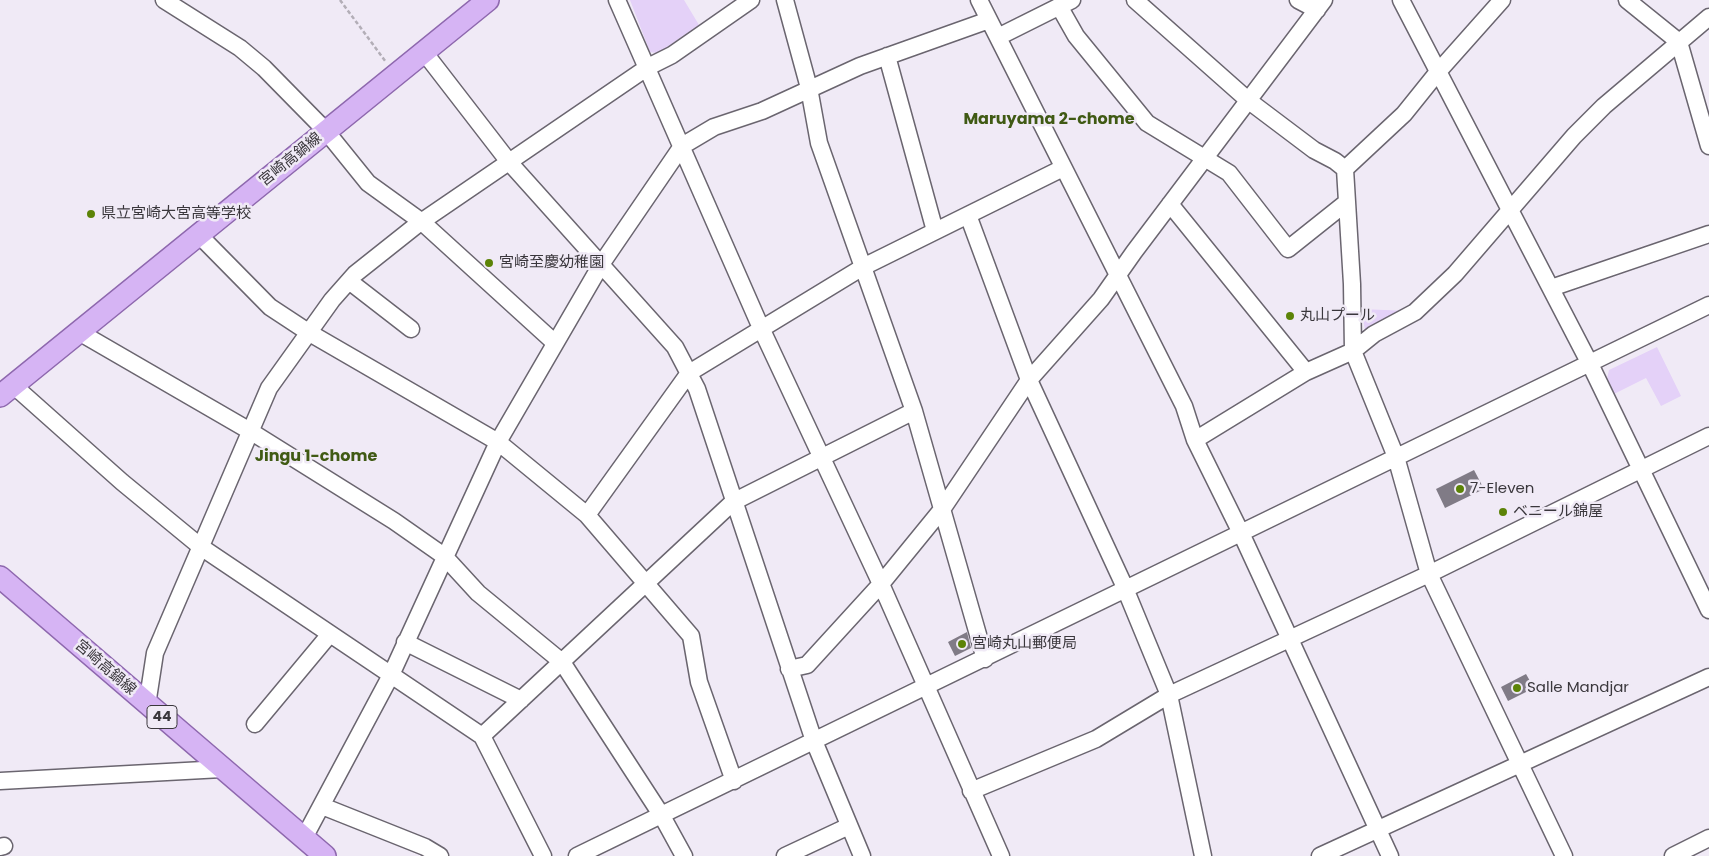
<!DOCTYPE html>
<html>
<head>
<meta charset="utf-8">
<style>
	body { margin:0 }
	canvas { display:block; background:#f0eaf6 }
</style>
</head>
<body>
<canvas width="1709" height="856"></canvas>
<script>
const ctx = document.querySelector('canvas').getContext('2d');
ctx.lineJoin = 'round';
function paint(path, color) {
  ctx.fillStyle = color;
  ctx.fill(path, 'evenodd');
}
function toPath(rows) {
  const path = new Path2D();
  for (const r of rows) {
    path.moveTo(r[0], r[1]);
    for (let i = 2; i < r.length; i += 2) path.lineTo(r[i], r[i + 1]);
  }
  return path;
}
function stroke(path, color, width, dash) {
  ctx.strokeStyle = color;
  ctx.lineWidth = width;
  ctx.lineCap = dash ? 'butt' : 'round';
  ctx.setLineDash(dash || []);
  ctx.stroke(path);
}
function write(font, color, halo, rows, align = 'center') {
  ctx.font = font + ' Poppins,"Noto Sans JP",sans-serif';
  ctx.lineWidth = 5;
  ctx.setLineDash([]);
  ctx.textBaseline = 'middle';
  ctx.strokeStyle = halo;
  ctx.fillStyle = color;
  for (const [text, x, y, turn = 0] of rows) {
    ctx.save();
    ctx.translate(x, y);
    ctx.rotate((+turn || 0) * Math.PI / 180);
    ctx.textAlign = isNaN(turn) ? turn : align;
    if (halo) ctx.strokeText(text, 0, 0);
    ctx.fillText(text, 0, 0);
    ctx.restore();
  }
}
const green = toPath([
	[630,0,684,0,699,25,661,51,656,53,650,52],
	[1361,309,1408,311,1366,335],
	[1657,347,1681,396,1661,406,1646,378,1614,394,1607,379,1609,370]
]);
const building = toPath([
	[1474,470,1484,489,1445,508,1436,489],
	[967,632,971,648,955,656,948,642],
	[1526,674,1534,688,1508,701,1501,687]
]);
const path = toPath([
	[340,0,386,62]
]);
const minor = toPath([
	[164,0,240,48,264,68,326,131,368,183,422,222,555,343],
	[617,0,761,328,881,584,1001,856],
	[785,0,809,88,819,143,914,411,985,659],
	[979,0,1184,406,1195,440,1241,533,1390,856],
	[1135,0,1249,101,1314,150,1335,161,1345,169,1352,284,1353,351,1396,457,1429,574,1564,856],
	[1298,0,1317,10],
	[1401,0,1590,364,1709,610],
	[1627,0,1679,42,1709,146],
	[1059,6,1076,36,1147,123,1229,173,1288,249,1347,202],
	[998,37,1072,0],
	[424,52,509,162,675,347,697,389,814,741,862,856],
	[887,56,935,231],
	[1345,169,1404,114,1437,73,1502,0],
	[1170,204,1306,372],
	[968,215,1029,380,1122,581,1169,695,1203,856],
	[199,235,270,307,308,332,498,442,587,515,691,636,699,682,734,781],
	[349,281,411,329],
	[1551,288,1709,234],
	[79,332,250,431,394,521,444,556,478,593,562,662,662,816,684,856],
	[13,385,122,482,201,547,482,736,543,856],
	[1195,440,1306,372,1353,351,1374,334,1415,312,1455,274,1574,136,1604,106,1709,17],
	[587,515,689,373,863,267,1063,168],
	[405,642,521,700],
	[789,669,807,665,881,584,943,508,1029,380,1101,299,1134,252,1324,0],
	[147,705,155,653,269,388,332,300,355,274,418,224,648,67,672,55,751,0],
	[255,724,330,634],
	[482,736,733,502,914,411],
	[0,781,222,769],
	[971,791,1096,739,1169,695,1429,574,1709,436],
	[322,806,425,847,440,856],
	[304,838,391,675,498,442,602,263,682,146,714,127,762,111,860,66,989,20],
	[0,847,4,846],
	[577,856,1709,305],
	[785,856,849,826],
	[1320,856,1709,677],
	[1673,856,1709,838]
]);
const major = toPath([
	[0,396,488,0],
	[0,577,325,856]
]);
const markers = [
	[91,214,5,"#5c8307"],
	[489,263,5,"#5c8307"],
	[1290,316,5,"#5c8307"],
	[1460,489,5,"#5c8307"],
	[1503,512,5,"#5c8307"],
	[962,644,5,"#5c8307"],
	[1517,688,5,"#5c8307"]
];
const shields = [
	[162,717,30]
];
const shieldNames = [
	["44",162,717]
];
const streetNames = [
	["宮崎高鍋線",291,160,-39],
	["宮崎高鍋線",105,668,41]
];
const poiNames = [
	["県立宮崎大宮高等学校",101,214],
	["宮崎至慶幼稚園",499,263],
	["丸山プール",1300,316],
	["7-Eleven",1470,489],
	["ベニール錦屋",1513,512],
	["宮崎丸山郵便局",972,644],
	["Salle Mandjar",1527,688]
];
const neighbourhoodNames = [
	["Maruyama 2-chome",1049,120],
	["Jingu 1-chome",316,457]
];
paint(green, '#e4d1f8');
paint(building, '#807b86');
stroke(minor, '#6a656f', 19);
stroke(major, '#8e68ae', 24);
stroke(path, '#b3aeb7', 2.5, [4, 2.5]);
stroke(minor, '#fff', 16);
stroke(major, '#d6b4f4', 21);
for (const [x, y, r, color] of markers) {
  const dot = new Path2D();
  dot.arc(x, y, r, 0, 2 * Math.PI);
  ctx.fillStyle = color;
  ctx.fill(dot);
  stroke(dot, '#f0eaf6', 2);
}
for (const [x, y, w] of shields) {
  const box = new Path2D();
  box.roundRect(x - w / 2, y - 11.5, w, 23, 4);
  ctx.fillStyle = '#f0eaf6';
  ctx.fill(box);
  stroke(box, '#3a373c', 1);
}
write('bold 14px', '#3a373c', null, shieldNames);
write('15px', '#3a373c', '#f0eaf6', streetNames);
write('15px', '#3a373c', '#f0eaf6', poiNames, 'left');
write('bold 16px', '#405a14', '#f0eaf6', neighbourhoodNames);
</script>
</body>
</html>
